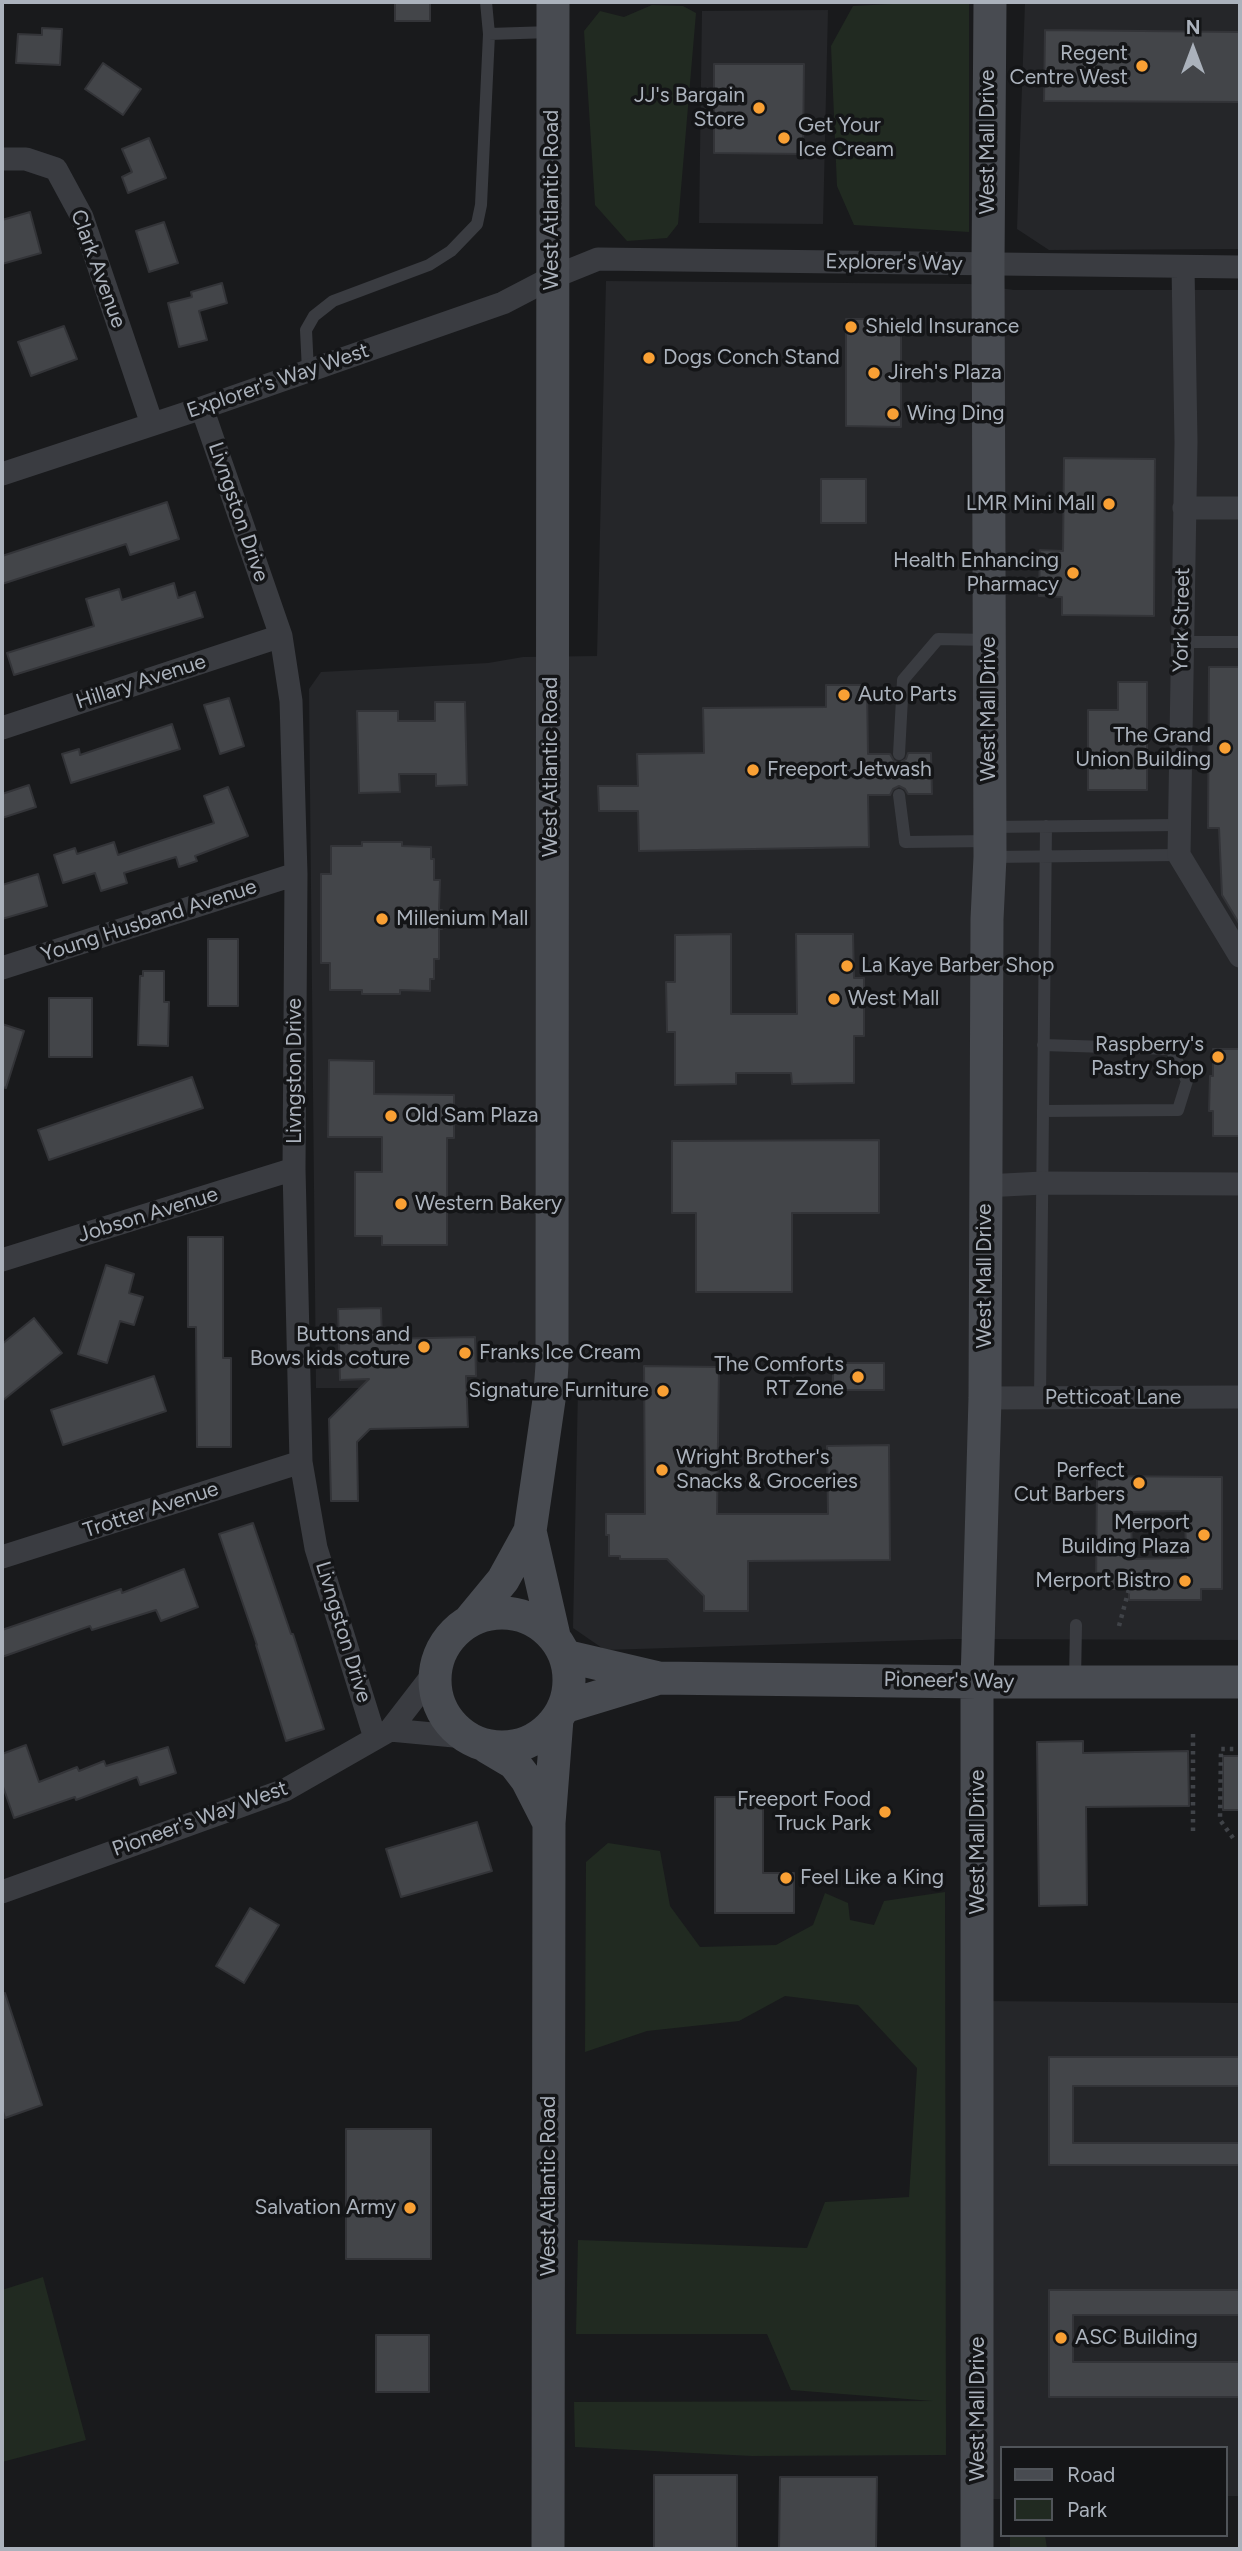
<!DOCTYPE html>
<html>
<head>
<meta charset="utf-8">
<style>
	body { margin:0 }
	#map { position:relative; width:1242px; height:2551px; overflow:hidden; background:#191a1c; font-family:Figtree,sans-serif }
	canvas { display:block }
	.frame { position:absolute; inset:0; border:4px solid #abb2bc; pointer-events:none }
	.legend { position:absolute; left:1000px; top:2446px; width:228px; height:91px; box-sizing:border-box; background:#141517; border:2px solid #505459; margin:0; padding:9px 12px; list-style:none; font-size:21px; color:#abb2bc }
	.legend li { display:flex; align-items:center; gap:14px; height:35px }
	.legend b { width:35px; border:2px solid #505459 }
	.north { position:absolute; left:1158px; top:14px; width:70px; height:70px; -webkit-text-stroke:5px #141517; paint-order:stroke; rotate:0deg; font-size:19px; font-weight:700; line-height:28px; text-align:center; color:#abb2bc }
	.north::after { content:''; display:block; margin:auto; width:24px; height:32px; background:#abb2bc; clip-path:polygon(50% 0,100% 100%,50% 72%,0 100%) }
</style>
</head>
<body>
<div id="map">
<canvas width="1242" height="2551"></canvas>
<div class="frame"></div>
<ul class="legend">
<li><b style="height:9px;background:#484b51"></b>Road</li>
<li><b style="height:19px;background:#212a21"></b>Park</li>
</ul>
<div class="north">N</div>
</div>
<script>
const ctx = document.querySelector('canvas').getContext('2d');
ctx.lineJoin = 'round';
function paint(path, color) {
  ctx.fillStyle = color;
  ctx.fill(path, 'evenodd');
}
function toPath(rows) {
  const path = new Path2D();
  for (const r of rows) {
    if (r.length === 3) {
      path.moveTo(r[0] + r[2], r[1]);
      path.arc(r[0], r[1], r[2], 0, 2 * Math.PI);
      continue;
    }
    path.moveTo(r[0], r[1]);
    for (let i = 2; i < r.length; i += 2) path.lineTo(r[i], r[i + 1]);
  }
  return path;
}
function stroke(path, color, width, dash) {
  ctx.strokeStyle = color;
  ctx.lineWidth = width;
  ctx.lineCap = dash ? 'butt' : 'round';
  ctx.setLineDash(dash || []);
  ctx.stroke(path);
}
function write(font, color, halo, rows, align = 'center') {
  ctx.font = font + ' Figtree,sans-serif';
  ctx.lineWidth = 7;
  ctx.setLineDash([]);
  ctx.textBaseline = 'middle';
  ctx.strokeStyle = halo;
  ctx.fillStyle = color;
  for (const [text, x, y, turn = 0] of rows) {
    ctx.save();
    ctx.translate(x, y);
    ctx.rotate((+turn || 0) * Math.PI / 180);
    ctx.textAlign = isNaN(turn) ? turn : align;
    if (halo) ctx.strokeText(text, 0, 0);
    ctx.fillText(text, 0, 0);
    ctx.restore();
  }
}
const built = toPath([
	[1025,2,1240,2,1240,249,1049,250,1017,229],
	[828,10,823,224,699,223,702,11],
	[606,281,970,284,1014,290,1240,290,1240,1640,954,1639,605,1650,573,1628,578,1388,316,1388,309,689,321,672,488,663,523,657,597,656],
	[978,2001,1240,2003,1240,2496,1226,2496,1226,2448,1002,2448,1002,2499,978,2499]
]);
const green = toPath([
	[930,2,969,2,969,232,854,225,837,186,831,46,853,6],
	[652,5,683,6,696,13,678,224,667,238,627,241,595,205,584,31,600,11,624,17],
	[608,1843,660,1851,670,1906,700,1947,776,1945,813,1925,825,1893,848,1903,850,1920,874,1925,884,1901,945,1892,946,2455,752,2456,575,2447,574,2402,933,2401,791,2390,767,2334,576,2334,578,2240,807,2248,825,2202,909,2197,917,2068,858,2005,785,1996,739,2021,647,2031,585,2052,586,1862],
	[43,2277,86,2440,2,2462,2,2290],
	[1010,2535,1045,2535,1047,2549,1010,2549]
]);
const building = toPath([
	[395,2,430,2,430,21,395,21,395,2],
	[42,28,62,29,60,65,16,63,18,34,42,35,42,28],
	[1045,30,1240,32,1240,102,1044,101,1045,30],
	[103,63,141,89,123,115,85,89,103,63],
	[714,64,804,64,803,154,714,153,714,64],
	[149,138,166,178,128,193,122,177,132,172,122,149,149,138],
	[30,212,41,253,2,264,2,220,30,212],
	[164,222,178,263,149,272,136,231,164,222],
	[222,283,227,303,199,311,207,340,179,347,168,303,192,297,191,292,222,283],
	[846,319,901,319,901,427,846,426,846,319],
	[64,326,77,359,31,376,18,342,64,326],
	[1064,458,1155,459,1154,616,1062,615,1062,597,1039,596,1040,550,1063,551,1064,458],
	[821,479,866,479,866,523,821,523,821,479],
	[167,502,179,539,130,555,126,544,2,584,2,556,167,502],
	[174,583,178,598,195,592,203,617,14,675,7,653,94,626,86,599,119,589,122,600,174,583],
	[1209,667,1240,667,1240,925,1222,895,1219,828,1208,828,1209,667],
	[1118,682,1147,682,1147,790,1088,790,1088,710,1118,710,1118,682],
	[826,685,867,685,868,754,890,754,894,761,899,763,906,759,908,753,931,753,932,794,908,794,905,789,899,786,893,789,890,795,868,795,869,847,639,851,638,811,599,811,598,786,638,786,637,754,704,753,703,708,826,707,826,685],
	[229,698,244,746,220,754,204,705,229,698],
	[435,702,465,702,467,785,436,786,436,774,399,774,400,792,359,793,357,711,398,711,398,721,435,721,435,702],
	[172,724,180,749,71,783,62,754,79,749,80,755,172,724],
	[29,785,36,807,2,818,2,794,29,785],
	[228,787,248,836,195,856,197,861,179,867,176,857,124,873,127,883,101,891,95,873,63,883,54,855,75,848,77,854,114,842,118,855,214,823,204,796,228,787],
	[362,842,402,842,402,846,431,847,431,859,434,859,434,880,440,880,439,910,442,910,442,929,439,929,439,959,434,959,434,979,430,979,430,991,400,990,400,994,362,994,362,990,330,990,330,963,321,963,321,874,331,874,331,846,362,846,362,842],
	[38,874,47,906,2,919,2,885,38,874],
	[731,934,731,1014,797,1014,796,934,853,934,854,978,864,978,864,1036,854,1036,854,1083,792,1084,791,1073,736,1073,736,1084,675,1085,675,1032,667,1032,666,982,675,982,675,935,731,934],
	[208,939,238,939,238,1006,208,1006,208,939],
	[143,971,164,971,164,1002,169,1002,168,1046,138,1045,140,976,143,976,143,971],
	[49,998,92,998,92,1057,49,1057,49,998],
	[2,1024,24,1031,6,1088,2,1087,2,1024],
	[1213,1049,1240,1049,1240,1136,1213,1136,1213,1111,1209,1111,1210,1076,1213,1076,1213,1049],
	[329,1060,374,1061,374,1094,454,1095,454,1138,447,1138,447,1245,382,1245,382,1236,355,1236,355,1172,382,1172,382,1137,328,1137,329,1060],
	[192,1077,203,1108,49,1160,38,1130,192,1077],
	[879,1140,879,1213,792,1213,792,1292,696,1292,696,1213,672,1213,672,1141,879,1140],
	[188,1237,223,1237,223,1358,231,1358,231,1447,197,1447,196,1327,188,1327,188,1237],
	[106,1265,134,1274,129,1293,143,1297,134,1325,120,1321,107,1363,78,1354,106,1265],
	[381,1308,382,1339,475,1337,476,1376,466,1376,468,1427,370,1429,357,1442,358,1501,331,1501,329,1419,369,1379,340,1380,338,1309,381,1308],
	[34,1318,62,1353,2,1401,2,1344,34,1318],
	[833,1363,884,1363,884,1390,833,1390,833,1363],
	[644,1366,719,1367,717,1514,828,1514,827,1446,889,1445,890,1560,748,1561,748,1611,704,1611,704,1596,667,1559,620,1559,620,1556,609,1556,609,1535,606,1535,606,1514,645,1514,644,1366],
	[154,1376,166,1411,63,1445,51,1410,154,1376],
	[1097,1476,1222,1477,1222,1589,1201,1589,1201,1600,1129,1600,1129,1589,1096,1589,1097,1476],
	[1185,1511,1186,1558,1132,1559,1131,1512,1185,1511],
	[253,1523,291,1634,293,1634,324,1729,286,1741,256,1645,257,1645,219,1534,253,1523],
	[184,1569,198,1607,161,1621,156,1610,92,1630,90,1626,2,1657,2,1630,121,1589,122,1593,184,1569],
	[1083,1741,1083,1753,1188,1751,1189,1806,1086,1807,1087,1905,1039,1906,1037,1742,1083,1741],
	[26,1745,39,1782,77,1767,79,1771,104,1761,106,1766,168,1747,176,1773,140,1785,137,1777,76,1800,75,1797,14,1818,2,1784,2,1754,26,1745],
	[1223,1756,1240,1756,1240,1810,1223,1810,1223,1756],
	[715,1797,763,1797,763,1873,794,1873,794,1913,715,1913,715,1797],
	[477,1822,492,1871,401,1897,386,1849,477,1822],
	[250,1908,279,1925,244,1983,216,1966,250,1908],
	[5,1993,42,2105,5,2118,2,2108,2,1994,5,1993],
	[1049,2057,1240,2057,1240,2086,1073,2086,1073,2143,1240,2143,1240,2165,1049,2165,1049,2057],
	[346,2129,431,2129,431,2259,346,2259,346,2129],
	[1049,2290,1240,2290,1240,2315,1073,2315,1073,2362,1240,2362,1240,2397,1049,2397,1049,2290],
	[376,2335,429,2335,429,2392,376,2392,376,2335],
	[654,2475,737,2475,737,2549,654,2549,654,2475],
	[780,2477,877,2477,876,2549,779,2549,780,2477]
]);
const path = toPath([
	[1119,1626,1129,1589],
	[1193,1734,1193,1832],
	[1233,1838,1220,1820,1221,1749,1240,1749]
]);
const lane = toPath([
	[489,34,551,32],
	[308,371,306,330,314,316,333,301,429,265,451,251,477,224,481,205,489,34,486,2],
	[1181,642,1240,642],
	[899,754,903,680,938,639,988,640],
	[899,795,905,842,989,841],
	[990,827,1178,825],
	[990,857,1179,855],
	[1043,1045,1171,1049,1187,1081,1178,1110,1043,1111],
	[1040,1398,1046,826],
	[1075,1681,1076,1625]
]);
const street = toPath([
	[2,159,26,159,56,169,82,217,152,424],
	[1183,267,1186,442,1179,855,1240,956],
	[202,408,281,636,291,701,296,874,294,1169,301,1462,316,1548,375,1738],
	[2,474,202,408,503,303,551,278,598,259,1240,267],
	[1184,508,1240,508],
	[2,728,281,636],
	[2,968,296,874],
	[985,1186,1043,1183,1240,1184],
	[2,1260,294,1169],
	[985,1398,1240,1397],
	[2,1557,301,1462],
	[390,1730,465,1737],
	[2,1892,285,1790,390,1730,434,1673]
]);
const secondary = toPath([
	[530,1531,554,1636],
	[502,1680,67],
	[470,1620,503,1580,530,1531,550,1393,552,1365,553,2],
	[565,1656,659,1678,977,1682,1240,1682],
	[564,1707,656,1679],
	[487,1747,514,1763,527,1780,549,1823],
	[548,2549,549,1823,557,1719],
	[977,2549,977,1682,985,1398,987,919,990,857,988,264,990,2]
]);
const markers = [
	[1142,66,7,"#f9a034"],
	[759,108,7,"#f9a034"],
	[784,138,7,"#f9a034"],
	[851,327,7,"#f9a034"],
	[649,358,7,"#f9a034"],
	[874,373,7,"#f9a034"],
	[893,414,7,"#f9a034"],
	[1109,504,7,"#f9a034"],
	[1073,573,7,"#f9a034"],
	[844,695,7,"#f9a034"],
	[1225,748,7,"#f9a034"],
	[753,770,7,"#f9a034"],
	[382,919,7,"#f9a034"],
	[847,966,7,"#f9a034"],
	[834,999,7,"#f9a034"],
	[1218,1057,7,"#f9a034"],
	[391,1116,7,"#f9a034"],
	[401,1204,7,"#f9a034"],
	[424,1347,7,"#f9a034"],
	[465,1353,7,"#f9a034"],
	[858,1377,7,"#f9a034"],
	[663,1391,7,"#f9a034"],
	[662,1470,7,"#f9a034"],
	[1139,1483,7,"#f9a034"],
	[1204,1535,7,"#f9a034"],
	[1185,1581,7,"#f9a034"],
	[885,1812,7,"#f9a034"],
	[786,1878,7,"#f9a034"],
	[410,2208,7,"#f9a034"],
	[1061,2338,7,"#f9a034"]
];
const poiNames = [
	["Regent",1128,54,"right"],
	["Centre West",1128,78,"right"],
	["JJ's Bargain",745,96,"right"],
	["Store",745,120,"right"],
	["Get Your",798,126],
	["Ice Cream",798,150],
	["Shield Insurance",865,327],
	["Dogs Conch Stand",663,358],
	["Jireh's Plaza",888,373],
	["Wing Ding",907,414],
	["LMR Mini Mall",1095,504,"right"],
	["Health Enhancing",1059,561,"right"],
	["Pharmacy",1059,585,"right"],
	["Auto Parts",858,695],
	["The Grand",1211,736,"right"],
	["Union Building",1211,760,"right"],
	["Freeport Jetwash",767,770],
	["Millenium Mall",396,919],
	["La Kaye Barber Shop",861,966],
	["West Mall",848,999],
	["Raspberry's",1204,1045,"right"],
	["Pastry Shop",1204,1069,"right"],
	["Old Sam Plaza",405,1116],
	["Western Bakery",415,1204],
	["Buttons and",410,1335,"right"],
	["Bows kids coture",410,1359,"right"],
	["Franks Ice Cream",479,1353],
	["The Comforts",844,1365,"right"],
	["RT Zone",844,1389,"right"],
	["Signature Furniture",649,1391,"right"],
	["Wright Brother's",676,1458],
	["Snacks & Groceries",676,1482],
	["Perfect",1125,1471,"right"],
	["Cut Barbers",1125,1495,"right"],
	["Merport",1190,1523,"right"],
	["Building Plaza",1190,1547,"right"],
	["Merport Bistro",1171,1581,"right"],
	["Freeport Food",871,1800,"right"],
	["Truck Park",871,1824,"right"],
	["Feel Like a King",800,1878],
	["Salvation Army",396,2208,"right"],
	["ASC Building",1075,2338]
];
const streetNames = [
	["West Mall Drive",988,142,-90],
	["West Atlantic Road",552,200,-90],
	["Explorer's Way",894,263,1],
	["Clark Avenue",98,269,70],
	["Explorer's Way West",278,381,-19],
	["Livngston Drive",238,512,71],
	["York Street",1182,620,-89],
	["Hillary Avenue",141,682,-18],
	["West Mall Drive",989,709,-90],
	["West Atlantic Road",551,767,-90],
	["Young Husband Avenue",149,921,-18],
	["Livngston Drive",295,1071,-90],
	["Jobson Avenue",148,1215,-17],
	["West Mall Drive",985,1276,-90],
	["Petticoat Lane",1113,1398],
	["Trotter Avenue",151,1510,-18],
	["Livngston Drive",343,1632,73],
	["Pioneer's Way",949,1681,1],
	["Pioneer's Way West",200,1819,-20],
	["West Mall Drive",978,1842,-90],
	["West Atlantic Road",549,2186,-90],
	["West Mall Drive",978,2409,-90]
];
paint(built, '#252629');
paint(green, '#212a21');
paint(building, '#434549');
stroke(building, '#333438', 2);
stroke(path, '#404348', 4.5, [3.5, 5]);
stroke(lane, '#3a3c41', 12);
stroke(street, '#3a3c41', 23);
stroke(secondary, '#484b51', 33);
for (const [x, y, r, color] of markers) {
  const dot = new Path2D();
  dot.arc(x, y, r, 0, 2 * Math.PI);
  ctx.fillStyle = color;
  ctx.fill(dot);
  stroke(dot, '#141517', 2.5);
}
write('21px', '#abb2bc', '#141517', poiNames, 'left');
write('21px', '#abb2bc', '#141517', streetNames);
</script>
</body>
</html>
